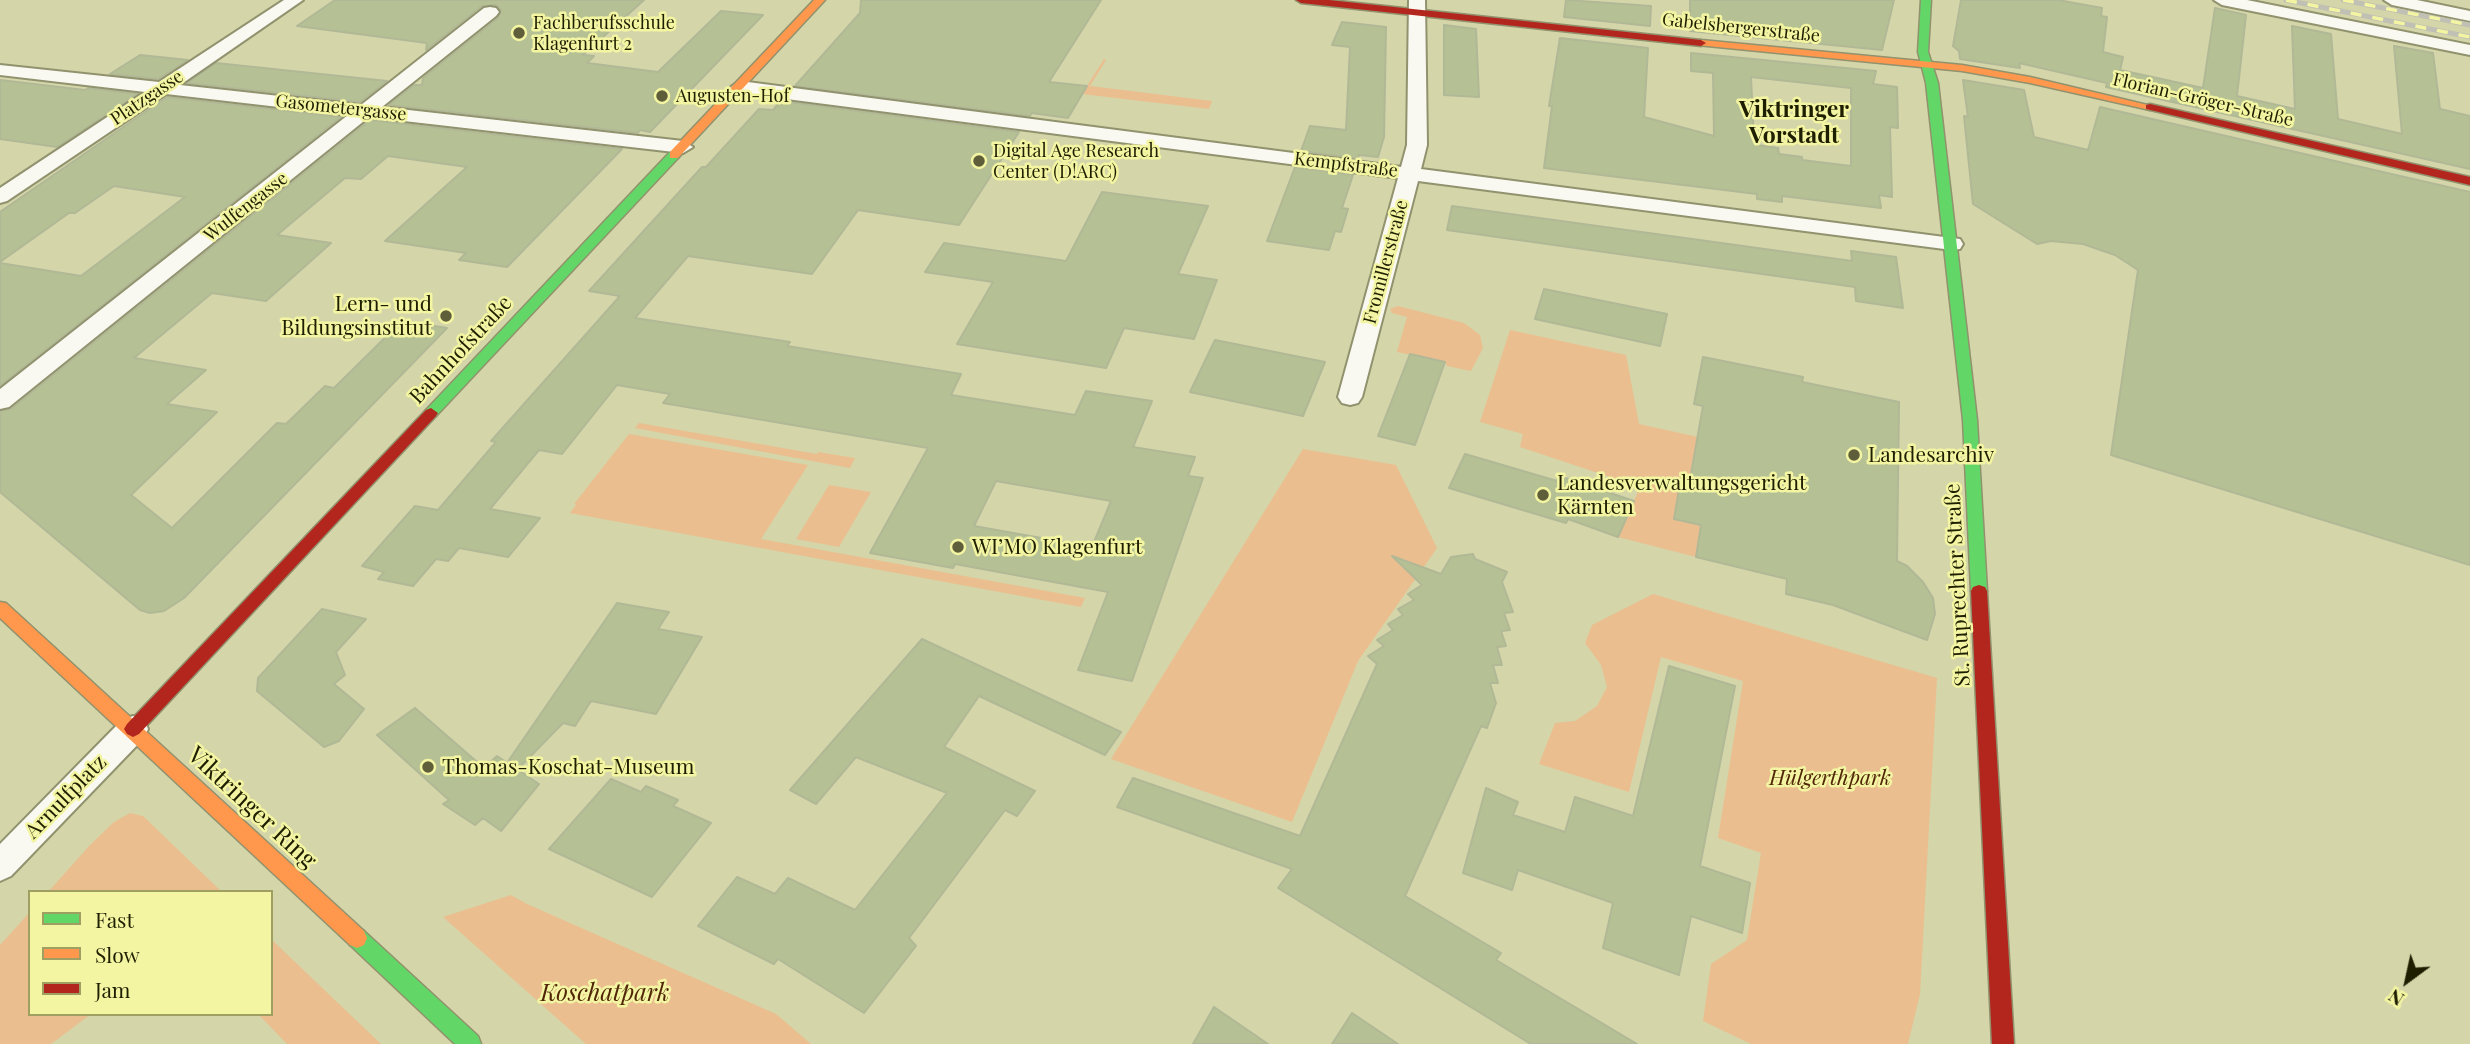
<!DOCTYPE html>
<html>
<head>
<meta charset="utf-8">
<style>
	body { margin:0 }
	#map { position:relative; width:2470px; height:1044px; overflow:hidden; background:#d4d5a8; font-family:"Playfair Display",serif }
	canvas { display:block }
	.legend { position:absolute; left:28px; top:890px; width:245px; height:126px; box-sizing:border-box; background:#f3f5a2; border:2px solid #9e9f61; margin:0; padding:9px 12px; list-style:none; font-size:21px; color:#1e1e00 }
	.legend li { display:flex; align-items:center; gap:14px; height:35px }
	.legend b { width:35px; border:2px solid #9e9f61 }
	.north { position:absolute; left:2372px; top:946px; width:70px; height:70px; -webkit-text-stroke:5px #f3f5a2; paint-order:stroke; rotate:213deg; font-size:19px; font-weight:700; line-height:28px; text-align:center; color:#1e1e00 }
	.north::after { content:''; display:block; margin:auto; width:24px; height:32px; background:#1e1e00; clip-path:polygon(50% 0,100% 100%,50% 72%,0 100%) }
</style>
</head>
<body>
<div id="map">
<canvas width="2470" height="1044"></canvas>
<ul class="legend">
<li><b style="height:9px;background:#63d668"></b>Fast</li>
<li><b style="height:9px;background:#ff974d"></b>Slow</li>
<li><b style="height:9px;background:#b3261e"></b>Jam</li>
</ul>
<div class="north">N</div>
</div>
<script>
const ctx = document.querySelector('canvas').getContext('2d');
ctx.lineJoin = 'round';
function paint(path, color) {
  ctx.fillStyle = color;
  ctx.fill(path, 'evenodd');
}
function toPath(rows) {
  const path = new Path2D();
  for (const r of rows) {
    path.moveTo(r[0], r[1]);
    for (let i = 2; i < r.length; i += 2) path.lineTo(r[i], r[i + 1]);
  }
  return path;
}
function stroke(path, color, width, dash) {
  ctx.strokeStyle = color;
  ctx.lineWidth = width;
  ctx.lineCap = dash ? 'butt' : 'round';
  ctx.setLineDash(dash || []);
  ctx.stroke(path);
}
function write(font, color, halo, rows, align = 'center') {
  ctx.font = font + ' "Playfair Display",serif';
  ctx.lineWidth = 5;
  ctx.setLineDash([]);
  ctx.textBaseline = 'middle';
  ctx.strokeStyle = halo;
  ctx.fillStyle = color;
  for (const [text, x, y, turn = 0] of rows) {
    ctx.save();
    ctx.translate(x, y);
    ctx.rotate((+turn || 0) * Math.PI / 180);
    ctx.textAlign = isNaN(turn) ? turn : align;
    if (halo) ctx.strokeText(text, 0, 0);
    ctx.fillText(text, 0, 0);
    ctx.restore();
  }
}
const green = toPath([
	[1104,59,1106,60,1090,86,1212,101,1209,109,1082,94],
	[1398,306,1464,323,1480,335,1483,348,1471,371,1447,366,1445,362,1397,352,1407,317,1392,313,1390,309],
	[1510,330,1626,355,1639,424,1698,437,1690,480,1681,478,1674,519,1701,525,1696,557,1618,537,1640,487,1520,447,1523,434,1480,422],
	[639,423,817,454,818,452,855,458,850,468,635,428],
	[629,434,808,465,761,539,1085,598,1081,607,570,513,576,505,574,504],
	[1303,449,1396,465,1437,548,1358,661,1292,822,1111,759],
	[829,485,871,492,839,547,796,539],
	[1653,594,1937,678,1920,994,1908,1044,1751,1044,1703,1021,1711,964,1747,940,1761,853,1718,838,1743,681,1661,657,1629,792,1539,764,1555,723,1575,721,1597,706,1607,687,1601,665,1585,643,1592,625],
	[130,813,143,816,222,892,48,892,90,845,114,822],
	[511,895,527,904,776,1014,811,1044,586,1044,443,917],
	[30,912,30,1014,91,1014,51,1044,0,1044,0,945],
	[271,939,381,1044,287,1044,258,1014,271,1014]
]);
const building = toPath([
	[335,0,644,0,583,55,594,56,587,63,658,72,721,11,763,15,650,132,640,130,638,133,389,105,414,85,422,85,423,78,498,18,501,10,496,5,482,6,426,50,427,43,297,26,335,0],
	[861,0,1101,0,1049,82,1087,86,1068,118,1032,113,1030,116,795,86,860,13,861,0],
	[1566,0,1651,6,1650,26,1564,17,1566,0],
	[1690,0,1894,0,1882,50,1690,31,1690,0],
	[1961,0,2058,0,2102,8,2101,16,2107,17,2103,52,2123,57,2120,70,2203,88,2215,8,2246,15,2237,96,2295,109,2292,26,2331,34,2338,119,2402,134,2394,46,2433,53,2440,109,2470,116,2470,169,2106,87,2107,83,2019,63,2020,68,1960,59,1959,51,1953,46,1961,0],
	[1342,22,1386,27,1384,137,1378,157,1359,155,1358,159,1301,151,1310,126,1346,130,1350,47,1332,45,1342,22],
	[1444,25,1476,29,1479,97,1444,95,1444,25],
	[1560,38,1648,48,1644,117,1714,136,1713,73,1691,71,1691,53,1876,71,1873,84,1897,87,1898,128,1890,127,1892,197,1879,195,1881,208,1782,196,1782,202,1757,199,1757,194,1544,168,1552,106,1549,106,1560,38],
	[1751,77,1851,88,1851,166,1802,160,1802,157,1779,154,1778,148,1757,145,1757,141,1754,141,1751,77],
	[140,55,188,60,158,79,110,74,140,55],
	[216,63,387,81,360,102,187,83,216,63],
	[0,80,85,90,88,88,138,94,57,147,0,139,0,80],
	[1963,80,2024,90,2034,137,2088,150,2100,107,2470,192,2470,565,2111,455,2138,270,2115,255,2083,244,2051,241,2037,244,1973,204,1964,116,1968,117,1963,80],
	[167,97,341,117,0,386,0,263,81,276,185,197,114,186,75,213,69,213,0,262,0,212,167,97],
	[781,101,1019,132,959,225,858,210,812,274,688,256,635,318,790,342,787,346,961,374,951,395,1075,415,1086,391,1152,401,1133,447,1195,457,1188,476,1203,478,1132,681,1078,670,1108,592,955,564,953,568,870,553,928,448,663,403,670,394,617,385,562,454,539,450,490,509,540,518,508,557,459,548,448,561,436,559,413,586,378,579,384,572,362,566,415,506,438,510,496,442,491,441,620,296,589,291,702,167,706,167,759,109,773,110,781,101],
	[996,481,1111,501,1092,547,974,526,996,481],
	[370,120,622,149,507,267,459,260,466,253,385,241,467,167,388,156,361,179,345,178,277,235,331,243,266,301,212,293,134,358,206,370,167,404,217,412,131,495,172,528,277,423,286,424,325,386,334,388,402,321,447,328,184,598,164,611,150,613,140,610,0,492,0,411,11,409,370,120],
	[1295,167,1353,175,1342,208,1348,209,1341,232,1335,231,1329,250,1267,241,1295,167],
	[1102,192,1208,206,1178,274,1217,280,1194,339,1124,328,1106,368,957,344,993,282,925,272,944,243,1066,261,1102,192],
	[1452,206,1852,261,1851,251,1896,257,1903,308,1856,301,1855,287,1447,230,1452,206],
	[1544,289,1667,314,1660,346,1535,319,1544,289],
	[1215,340,1325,362,1303,416,1190,392,1215,340],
	[1410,354,1445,362,1415,445,1378,436,1410,354],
	[1703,357,1803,377,1802,382,1899,402,1897,561,1907,566,1923,582,1933,598,1935,614,1927,640,1833,605,1786,594,1787,579,1696,557,1701,525,1674,519,1681,478,1690,480,1703,406,1694,404,1703,357],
	[1465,454,1557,481,1559,476,1634,501,1618,537,1568,519,1566,523,1449,488,1465,454],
	[1473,554,1475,559,1507,572,1502,582,1513,612,1504,613,1510,630,1501,631,1506,646,1497,647,1502,665,1493,665,1498,683,1490,683,1496,703,1487,728,1481,726,1405,896,1501,953,1496,960,1637,1044,1531,1044,1278,888,1292,869,1117,807,1133,778,1300,836,1377,664,1368,656,1384,646,1377,640,1393,630,1388,624,1403,615,1398,609,1414,600,1408,594,1422,585,1392,556,1441,574,1451,557,1473,554],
	[617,603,669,612,658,629,702,637,656,714,591,701,575,726,563,723,519,768,509,760,617,603],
	[322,609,366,619,336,652,345,675,334,684,364,709,339,741,324,747,257,691,258,678,322,609],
	[922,639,1121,732,1105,755,979,696,944,747,1035,791,1017,816,1005,810,909,938,916,946,864,1013,778,959,774,964,698,926,737,877,775,894,788,878,855,910,947,793,856,757,816,804,790,790,922,639],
	[1669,666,1735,686,1700,866,1750,883,1742,933,1691,916,1679,975,1603,948,1613,903,1518,870,1512,890,1463,873,1486,788,1518,802,1513,815,1565,832,1575,797,1633,816,1669,666],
	[415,708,484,768,497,756,539,784,501,831,483,818,475,825,443,804,449,800,377,735,415,708],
	[611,779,641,792,646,786,678,800,673,806,711,823,652,897,549,849,611,779],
	[1214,1007,1268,1044,1193,1044,1214,1007],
	[1352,1013,1398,1044,1332,1044,1352,1013]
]);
const street = toPath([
	[284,0,303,0,180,85,361,105,484,8,490,7,496,8,499,12,496,16,382,107,683,141,693,147,683,153,369,117,9,407,0,409,0,389,348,115,166,94,7,201,0,203,0,188,145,92,0,75,0,65,159,82,284,0],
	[1409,0,1425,0,1427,145,1421,169,1952,238,1960,239,1963,244,1960,249,1952,250,1418,181,1362,397,1358,403,1350,405,1342,403,1338,397,1398,178,740,93,731,87,740,81,1401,167,1407,145,1409,0],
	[2214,0,2247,0,2470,45,2470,55,2222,5,2214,0],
	[2384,0,2417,0,2470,11,2470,21,2392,5,2384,0],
	[133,716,144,720,148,729,144,738,11,876,0,881,0,844,122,720,133,716]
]);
const fast = toPath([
	[1921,0,1931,0,1928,52,1938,83,1977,420,1987,591,1985,595,1979,597,1973,595,1971,591,1963,420,1926,83,1918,52,1921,0],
	[674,151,678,152,678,158,436,416,426,416,424,413,426,410,670,152,674,151],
	[357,928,364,931,478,1036,481,1044,455,1044,350,945,347,938,350,931,357,928]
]);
const slow = toPath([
	[814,0,825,0,678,158,670,158,670,152,814,0],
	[1701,40,1962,65,2030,77,2156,107,2150,110,2030,83,1962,71,1697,45,1697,41,1701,40],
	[0,602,6,603,364,931,367,938,364,945,357,948,350,945,0,618,0,602]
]);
const jam = toPath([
	[1296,0,1329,0,1701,40,1706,43,1701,46,1301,3,1296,0],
	[2150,104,2470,177,2470,185,2146,109,2146,105,2150,104],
	[431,408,438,413,436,416,139,734,133,737,127,734,124,729,127,724,426,410,431,408],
	[1979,585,1985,587,1987,591,2014,1044,1992,1044,1971,591,1973,587,1979,585]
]);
const rail = toPath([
	[2286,0,2470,37],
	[2343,0,2470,25]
]);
const markers = [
	[519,33,7,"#5e5e3b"],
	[662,96,7,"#5e5e3b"],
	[979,161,7,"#5e5e3b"],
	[446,316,7,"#5e5e3b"],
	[1854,455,7,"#5e5e3b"],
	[1543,495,7,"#5e5e3b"],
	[958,547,7,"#5e5e3b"],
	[428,767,7,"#5e5e3b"]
];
const farPoinames = [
	["Fachberufsschule",533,23],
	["Klagenfurt 2",533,44],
	["Augusten-Hof",676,96],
	["Digital Age Research",993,151],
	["Center (D!ARC)",993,172]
];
const farStreetnames = [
	["Gabelsbergerstraße",1741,28,6],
	["Platzgasse",147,98,-34],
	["Florian-Gröger-Straße",2203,100,13],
	["Gasometergasse",341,108,6],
	["Kempfstraße",1346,165,7],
	["Wulfengasse",246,207,-38],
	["Fromillerstraße",1386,262,-75]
];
const poiNames = [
	["Lern- und",432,304,"right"],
	["Bildungsinstitut",432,328,"right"],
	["Landesarchiv",1868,455],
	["Landesverwaltungsgericht",1557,483],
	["Kärnten",1557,507],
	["WI’MO Klagenfurt",972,547],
	["Thomas-Koschat-Museum",442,767]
];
const streetNames = [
	["Bahnhofstraße",461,350,-47],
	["St. Ruprechter Straße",1958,585,-93],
	["Arnulfplatz",66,797,-46]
];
const parkNames = [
	["Hülgerthpark",1830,778]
];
const farDistrictnames = [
	["Viktringer",1794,110],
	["Vorstadt",1794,136]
];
const nearStreetnames = [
	["Viktringer Ring",252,808,43]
];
const nearParknames = [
	["Koschatpark",605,994]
];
paint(green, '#ebbe90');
paint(building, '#b5c194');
stroke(building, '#b1b896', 2);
stroke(street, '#91926e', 4);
stroke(fast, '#91926e', 3);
stroke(slow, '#91926e', 3);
stroke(jam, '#91926e', 3);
paint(street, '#f9f9f2');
paint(fast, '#63d668');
paint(slow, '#ff974d');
paint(jam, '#b3261e');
stroke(rail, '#c0c0b4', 5);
stroke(rail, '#f3f5a2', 3.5, [11]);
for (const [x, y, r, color] of markers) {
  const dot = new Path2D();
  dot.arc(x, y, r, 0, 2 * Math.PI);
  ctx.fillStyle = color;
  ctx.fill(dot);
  stroke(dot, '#f3f5a2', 2.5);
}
write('18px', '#1e1e00', '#f3f5a2', farPoinames, 'left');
write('18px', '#1e1e00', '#f3f5a2', farStreetnames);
write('21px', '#1e1e00', '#f3f5a2', poiNames, 'left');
write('21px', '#1e1e00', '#f3f5a2', streetNames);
write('italic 21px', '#512507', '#f3f5a2', parkNames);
write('bold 23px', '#1e1e00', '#f3f5a2', farDistrictnames);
write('24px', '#1e1e00', '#f3f5a2', nearStreetnames);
write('italic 24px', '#512507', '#f3f5a2', nearParknames);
</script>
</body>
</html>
